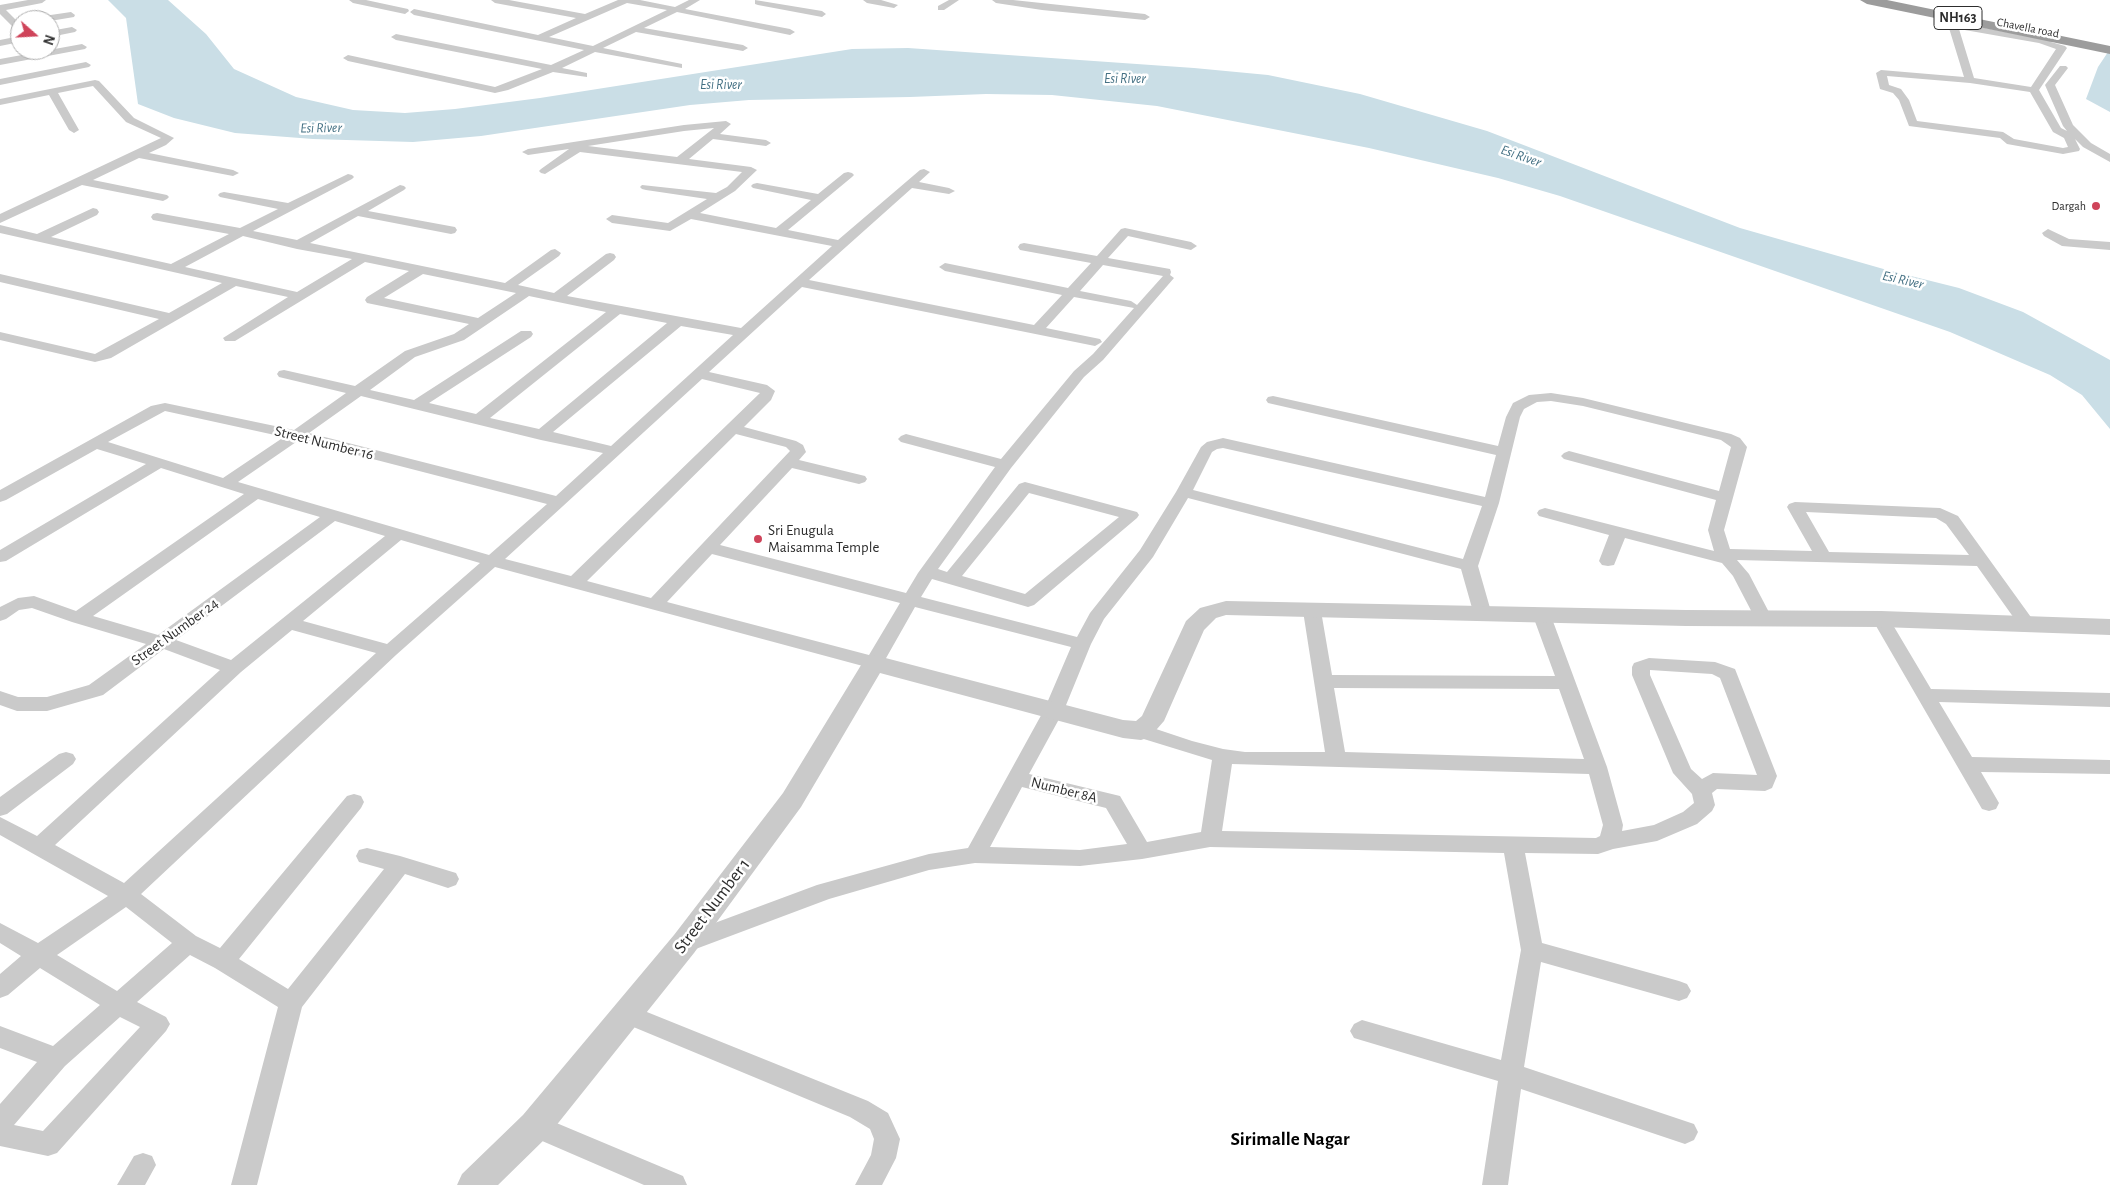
<!DOCTYPE html>
<html>
<head>
<meta charset="utf-8">
<style>
	body { margin:0 }
	#map { position:relative; width:2110px; height:1185px; overflow:hidden; background:#fff; font-family:"Alegreya Sans",sans-serif }
	canvas { display:block }
	.north { position:absolute; left:10px; top:10px; width:50px; height:50px; box-sizing:border-box; background:#fff; border:1px solid #ababab; border-radius:50%; rotate:109deg; font-size:14px; font-weight:700; line-height:20px; text-align:center; color:#2d2d2d }
	.north::after { content:''; display:block; margin:auto; width:18px; height:22px; background:#cf445a; clip-path:polygon(50% 0,100% 100%,50% 72%,0 100%) }
</style>
</head>
<body>
<div id="map">
<canvas width="2110" height="1185"></canvas>
<div class="north">N</div>
</div>
<script>
const ctx = document.querySelector('canvas').getContext('2d');
ctx.lineJoin = 'round';
function paint(path, color) {
  ctx.fillStyle = color;
  ctx.fill(path, 'evenodd');
}
function toPath(rows) {
  const path = new Path2D();
  for (const r of rows) {
    path.moveTo(r[0], r[1]);
    for (let i = 2; i < r.length; i += 2) path.lineTo(r[i], r[i + 1]);
  }
  return path;
}
function stroke(path, color, width, dash) {
  ctx.strokeStyle = color;
  ctx.lineWidth = width;
  ctx.lineCap = dash ? 'butt' : 'round';
  ctx.setLineDash(dash || []);
  ctx.stroke(path);
}
function write(font, color, halo, rows, align = 'center') {
  ctx.font = font + ' "Alegreya Sans",sans-serif';
  ctx.lineWidth = 5;
  ctx.setLineDash([]);
  ctx.textBaseline = 'middle';
  ctx.strokeStyle = halo;
  ctx.fillStyle = color;
  for (const [text, x, y, turn = 0] of rows) {
    ctx.save();
    ctx.translate(x, y);
    ctx.rotate((+turn || 0) * Math.PI / 180);
    ctx.textAlign = isNaN(turn) ? turn : align;
    if (halo) ctx.strokeText(text, 0, 0);
    ctx.fillText(text, 0, 0);
    ctx.restore();
  }
}
const water = toPath([
	[108,0,168,0,206,34,234,69,296,97,353,110,405,113,455,109,540,98,852,49,908,48,1194,68,1268,75,1360,94,1487,131,1740,228,1887,270,1959,288,2023,312,2110,360,2110,429,2082,395,2050,375,1950,332,1560,196,1498,178,1369,148,1157,106,1052,95,986,94,910,97,749,100,690,105,481,136,413,142,313,139,235,133,174,118,138,104,126,18],
	[2110,49,2110,112,2086,99,2098,67]
]);
const minor = toPath([
	[28,0,46,0,42,3,6,10,18,22,18,26,12,26,0,14,0,5,28,0],
	[349,0,366,0,408,9,409,11,405,14,353,3,349,0],
	[491,0,509,0,585,14,618,0,640,0,675,7,689,0,700,0,685,9,790,29,795,32,790,35,677,12,644,28,743,45,748,48,743,51,636,32,603,48,682,64,682,68,595,52,562,68,587,73,587,77,553,72,508,90,495,93,348,61,343,58,348,55,495,87,542,69,396,40,391,37,396,34,551,65,584,50,414,15,410,12,414,9,538,35,576,18,495,3,491,0],
	[627,3,667,10,593,46,549,37,627,3],
	[755,0,822,11,826,14,822,17,758,5,755,4,755,0],
	[863,0,881,0,898,5,894,8,867,3,863,0],
	[949,0,959,0,944,10,938,10,938,6,949,0],
	[992,0,1013,0,1145,14,1150,17,1145,20,1042,10,996,3,992,0],
	[71,12,75,15,74,17,50,21,32,20,37,17,71,12],
	[1960,23,2036,38,2041,36,2050,39,2051,42,2065,46,2067,48,2039,90,2061,128,2067,131,2063,126,2045,85,2060,66,2066,66,2068,68,2055,85,2073,125,2091,143,2110,154,2110,162,2083,147,2075,139,2080,149,2079,151,2063,154,2007,144,2000,138,1909,126,1899,100,1893,93,1880,89,1876,73,1881,70,1964,77,1949,28,1960,23],
	[1959,29,2039,43,2056,49,2031,87,1974,78,1959,29],
	[1887,76,1970,83,2030,92,2053,132,2064,138,2068,147,2063,148,2014,139,2003,132,1917,121,1909,100,1901,89,1889,85,1887,76],
	[72,27,77,30,75,32,50,37,50,31,72,27],
	[20,36,20,42,0,46,0,40,20,36],
	[82,44,87,47,85,49,0,65,0,59,82,44],
	[86,62,91,65,89,67,0,85,0,79,86,62],
	[95,80,99,81,134,118,174,138,166,145,149,153,233,170,239,173,233,176,139,158,93,180,167,195,169,197,167,199,163,201,82,185,0,223,0,214,161,138,126,122,93,86,58,93,79,130,74,133,69,130,49,95,0,105,0,99,95,80],
	[726,121,731,124,720,134,766,140,771,143,766,146,713,139,689,159,751,167,757,170,735,191,700,213,776,228,811,200,753,188,751,186,753,184,757,183,818,194,844,173,848,172,852,173,854,175,852,177,788,230,838,240,920,170,924,169,930,172,919,182,949,188,955,191,949,194,912,188,809,280,1034,325,1062,295,945,271,939,267,945,263,1068,288,1091,263,1020,250,1018,247,1020,244,1024,243,1097,256,1121,229,1125,228,1191,242,1197,246,1191,250,1128,236,1108,258,1170,269,1171,272,1170,275,1174,278,1103,360,1084,377,1011,468,938,569,947,572,1019,484,1025,482,1137,512,1139,515,1137,518,1034,605,1028,607,932,579,921,597,1077,637,1090,613,1140,550,1176,492,1201,447,1207,442,1223,438,1485,497,1496,455,1268,403,1266,400,1268,397,1273,396,1498,446,1506,417,1513,403,1529,395,1551,393,1583,398,1731,434,1740,438,1747,447,1724,530,1730,549,1812,551,1787,507,1789,504,1795,502,1940,508,1958,516,2033,620,2036,624,2033,628,2027,630,2021,628,1977,566,1737,560,1749,574,1772,618,1769,622,1763,624,1757,622,1733,576,1722,563,1625,538,1614,565,1608,566,1602,565,1599,561,1609,535,1539,516,1537,513,1539,510,1545,508,1714,551,1708,530,1716,500,1564,459,1561,456,1564,453,1569,451,1719,491,1731,447,1721,440,1583,406,1551,401,1537,402,1524,409,1520,417,1499,503,1478,566,1492,615,1489,619,1483,621,1477,619,1474,615,1461,569,1188,498,1153,557,1104,619,1091,644,1064,710,1029,774,1120,796,1147,842,1201,832,1212,760,1134,736,1131,731,1134,726,1141,724,1192,741,1223,749,1245,752,1325,752,1303,611,1306,607,1312,605,1318,607,1321,611,1332,675,1555,676,1533,616,1536,612,1542,610,1548,612,1551,616,1607,767,1623,825,1622,831,1654,825,1683,812,1694,803,1692,794,1673,773,1632,675,1632,667,1634,663,1649,658,1715,662,1735,669,1777,776,1772,788,1765,791,1717,789,1712,793,1715,805,1712,811,1697,824,1657,841,1613,849,1598,854,1525,853,1542,943,1679,981,1687,984,1691,991,1687,998,1679,1001,1541,962,1524,1067,1694,1124,1698,1132,1694,1140,1685,1144,1521,1089,1508,1185,1482,1185,1498,1081,1354,1038,1350,1031,1354,1024,1362,1020,1501,1060,1521,950,1504,853,1210,847,1142,859,1080,866,975,863,929,870,829,899,685,953,677,951,674,944,677,937,817,885,929,854,968,848,1044,710,1071,647,915,607,881,667,874,669,495,567,396,655,141,894,196,936,220,948,347,796,354,794,361,796,364,802,361,808,239,959,288,989,384,869,359,862,356,856,359,850,367,848,400,856,456,873,459,879,456,885,448,888,405,874,302,1007,257,1185,231,1185,278,1007,215,968,190,955,137,1002,166,1017,170,1024,166,1031,57,1153,48,1156,0,1146,0,1104,37,1062,0,1048,0,1026,53,1046,100,1005,40,968,8,995,0,998,0,974,21,956,0,943,0,923,38,943,108,896,0,835,0,817,37,836,220,670,164,649,103,695,47,711,17,711,0,705,0,691,18,697,47,697,89,685,146,644,72,622,32,608,19,610,6,619,0,621,0,607,18,598,34,596,76,611,244,494,161,468,6,561,0,562,0,550,146,464,97,449,6,500,0,502,0,490,151,406,165,403,294,430,346,393,279,377,277,374,279,371,284,370,355,386,405,351,454,334,469,324,367,303,365,300,367,297,409,271,365,262,235,341,225,341,223,338,288,297,236,286,111,358,95,362,0,340,0,332,95,354,159,319,0,282,0,274,169,313,222,283,0,233,0,225,37,234,93,208,97,209,99,212,97,215,51,237,171,264,229,234,153,220,151,217,153,214,157,213,240,228,278,209,220,197,218,195,220,193,224,192,288,203,348,174,352,175,354,177,352,179,253,231,297,240,400,185,404,186,406,188,404,190,368,211,455,227,457,230,455,233,451,234,358,216,310,243,505,283,551,250,555,249,561,253,559,256,518,285,554,293,606,254,610,253,614,254,616,257,614,260,567,296,741,328,832,246,691,219,670,231,612,223,606,219,612,215,668,223,707,199,646,190,642,189,640,187,642,185,716,193,727,187,742,172,580,152,545,174,541,173,539,171,541,169,569,149,528,155,522,152,528,149,684,125,726,121],
	[714,128,677,157,588,146,684,131,714,128],
	[243,236,297,249,352,259,297,292,185,267,243,236],
	[1103,265,1163,276,1137,305,1131,301,1080,291,1103,265],
	[423,274,516,293,478,318,384,298,423,274],
	[802,287,1095,346,1102,342,1100,339,1046,328,1074,297,1134,308,1093,354,1074,371,1001,459,906,434,901,436,898,439,901,442,995,467,918,573,906,593,720,545,792,468,859,484,865,482,867,479,865,476,799,460,806,452,803,445,796,441,744,427,771,400,775,391,767,385,709,372,802,287],
	[529,296,606,312,476,414,429,403,531,337,533,334,531,331,521,331,414,400,370,390,415,357,464,340,529,296],
	[620,314,667,323,539,429,490,418,620,314],
	[681,326,733,335,611,446,553,432,681,326],
	[702,379,760,393,571,576,505,559,702,379],
	[361,396,541,440,603,453,556,496,309,433,361,396],
	[165,411,284,437,223,478,108,442,165,411],
	[736,434,786,447,790,451,651,598,587,581,736,434],
	[299,440,547,504,489,555,238,482,299,440],
	[1223,448,1482,506,1463,559,1193,490,1212,452,1217,449,1223,448],
	[1029,493,1119,517,1025,594,962,576,1029,493],
	[258,499,320,517,158,635,93,616,258,499],
	[1806,512,1936,518,1946,524,1969,555,1829,552,1806,512],
	[335,521,385,536,231,660,176,640,335,521],
	[401,540,480,563,387,644,303,621,401,540],
	[712,554,900,603,869,655,667,602,712,554],
	[292,630,376,653,124,883,55,845,241,672,292,630],
	[1650,670,1712,674,1720,678,1757,775,1713,773,1702,779,1691,769,1650,675,1650,670],
	[1334,688,1559,689,1584,759,1345,752,1334,688],
	[1232,764,1589,774,1603,825,1600,836,1596,838,1222,831,1232,764],
	[1022,787,1106,808,1127,844,1080,850,990,847,1022,787],
	[126,907,172,943,117,991,57,955,126,907],
	[120,1017,140,1027,43,1131,14,1125,65,1066,120,1017],
	[2048,229,2069,239,2110,242,2110,250,2062,246,2044,236,2042,233,2048,229],
	[1881,613,1887,615,1931,689,2110,693,2110,707,1939,702,1972,757,2110,760,2110,774,1981,772,1999,803,1996,809,1989,811,1982,809,1872,619,1875,615,1881,613],
	[66,752,73,754,76,759,73,764,7,814,0,816,0,797,59,754,66,752],
	[627,1004,868,1101,888,1113,900,1139,896,1158,882,1185,855,1185,871,1155,874,1139,870,1129,850,1117,619,1021,615,1014,619,1007,627,1004],
	[535,1114,683,1176,687,1185,644,1185,526,1134,522,1126,526,1118,535,1114],
	[143,1153,152,1156,156,1165,145,1185,117,1185,134,1156,143,1153]
]);
const tertiary = toPath([
	[1226,601,1686,610,1881,611,2110,619,2110,635,1881,627,1686,626,1226,615,1216,618,1204,630,1164,721,1150,737,1141,740,1123,738,880,673,801,807,694,953,547,1137,498,1185,457,1185,462,1174,523,1115,674,935,783,793,866,657,874,655,1123,720,1136,721,1142,716,1186,621,1200,608,1226,601]
]);
const trunk = toPath([
	[1860,0,1887,0,2110,46,2110,54,1867,4,1860,0]
]);
const markers = [
	[2096,206,5,"#cf445a"],
	[758,539,5,"#cf445a"]
];
const farStreetnames = [
	["Chavella road",2028,28,11]
];
const farPoinames = [
	["Dargah",2086,206]
];
const shields = [
	[1958,18,48]
];
const shieldNames = [
	["NH163",1958,18]
];
const farWaternames = [
	["Esi River",1125,79],
	["Esi River",721,85],
	["Esi River",321,128,-1],
	["Esi River",1521,156,19],
	["Esi River",1903,280,13]
];
const streetNames = [
	["Street Number 16",324,443,14],
	["Street Number 24",175,632,-36],
	["Number 8A",1064,790,14]
];
const poiNames = [
	["Sri Enugula",768,530],
	["Maisamma Temple",768,547]
];
const nearStreetnames = [
	["Street Number 1",712,906,-53]
];
const nearNeighbourhoodnames = [
	["Sirimalle Nagar",1290,1139]
];
paint(water, '#cadee6');
paint(minor, '#cacaca');
paint(tertiary, '#cacaca');
paint(trunk, '#9c9c9c');
for (const [x, y, r, color] of markers) {
  const dot = new Path2D();
  dot.arc(x, y, r, 0, 2 * Math.PI);
  ctx.fillStyle = color;
  ctx.fill(dot);
  stroke(dot, '#fff', 2);
}
write('12px', '#2d2d2d', '#fff', farStreetnames);
write('12px', '#2d2d2d', '#fff', farPoinames, 'right');
for (const [x, y, w] of shields) {
  const box = new Path2D();
  box.roundRect(x - w / 2, y - 11.5, w, 23, 4);
  ctx.fillStyle = '#fff';
  ctx.fill(box);
  stroke(box, '#2d2d2d', 1);
}
write('bold 14px', '#2d2d2d', null, shieldNames);
write('italic 14px', '#457184', '#fff', farWaternames);
write('15px', '#2d2d2d', '#fff', streetNames);
write('15px', '#2d2d2d', '#fff', poiNames, 'left');
write('18px', '#2d2d2d', '#fff', nearStreetnames);
write('bold 19px', '#000', '#fff', nearNeighbourhoodnames);
</script>
</body>
</html>
